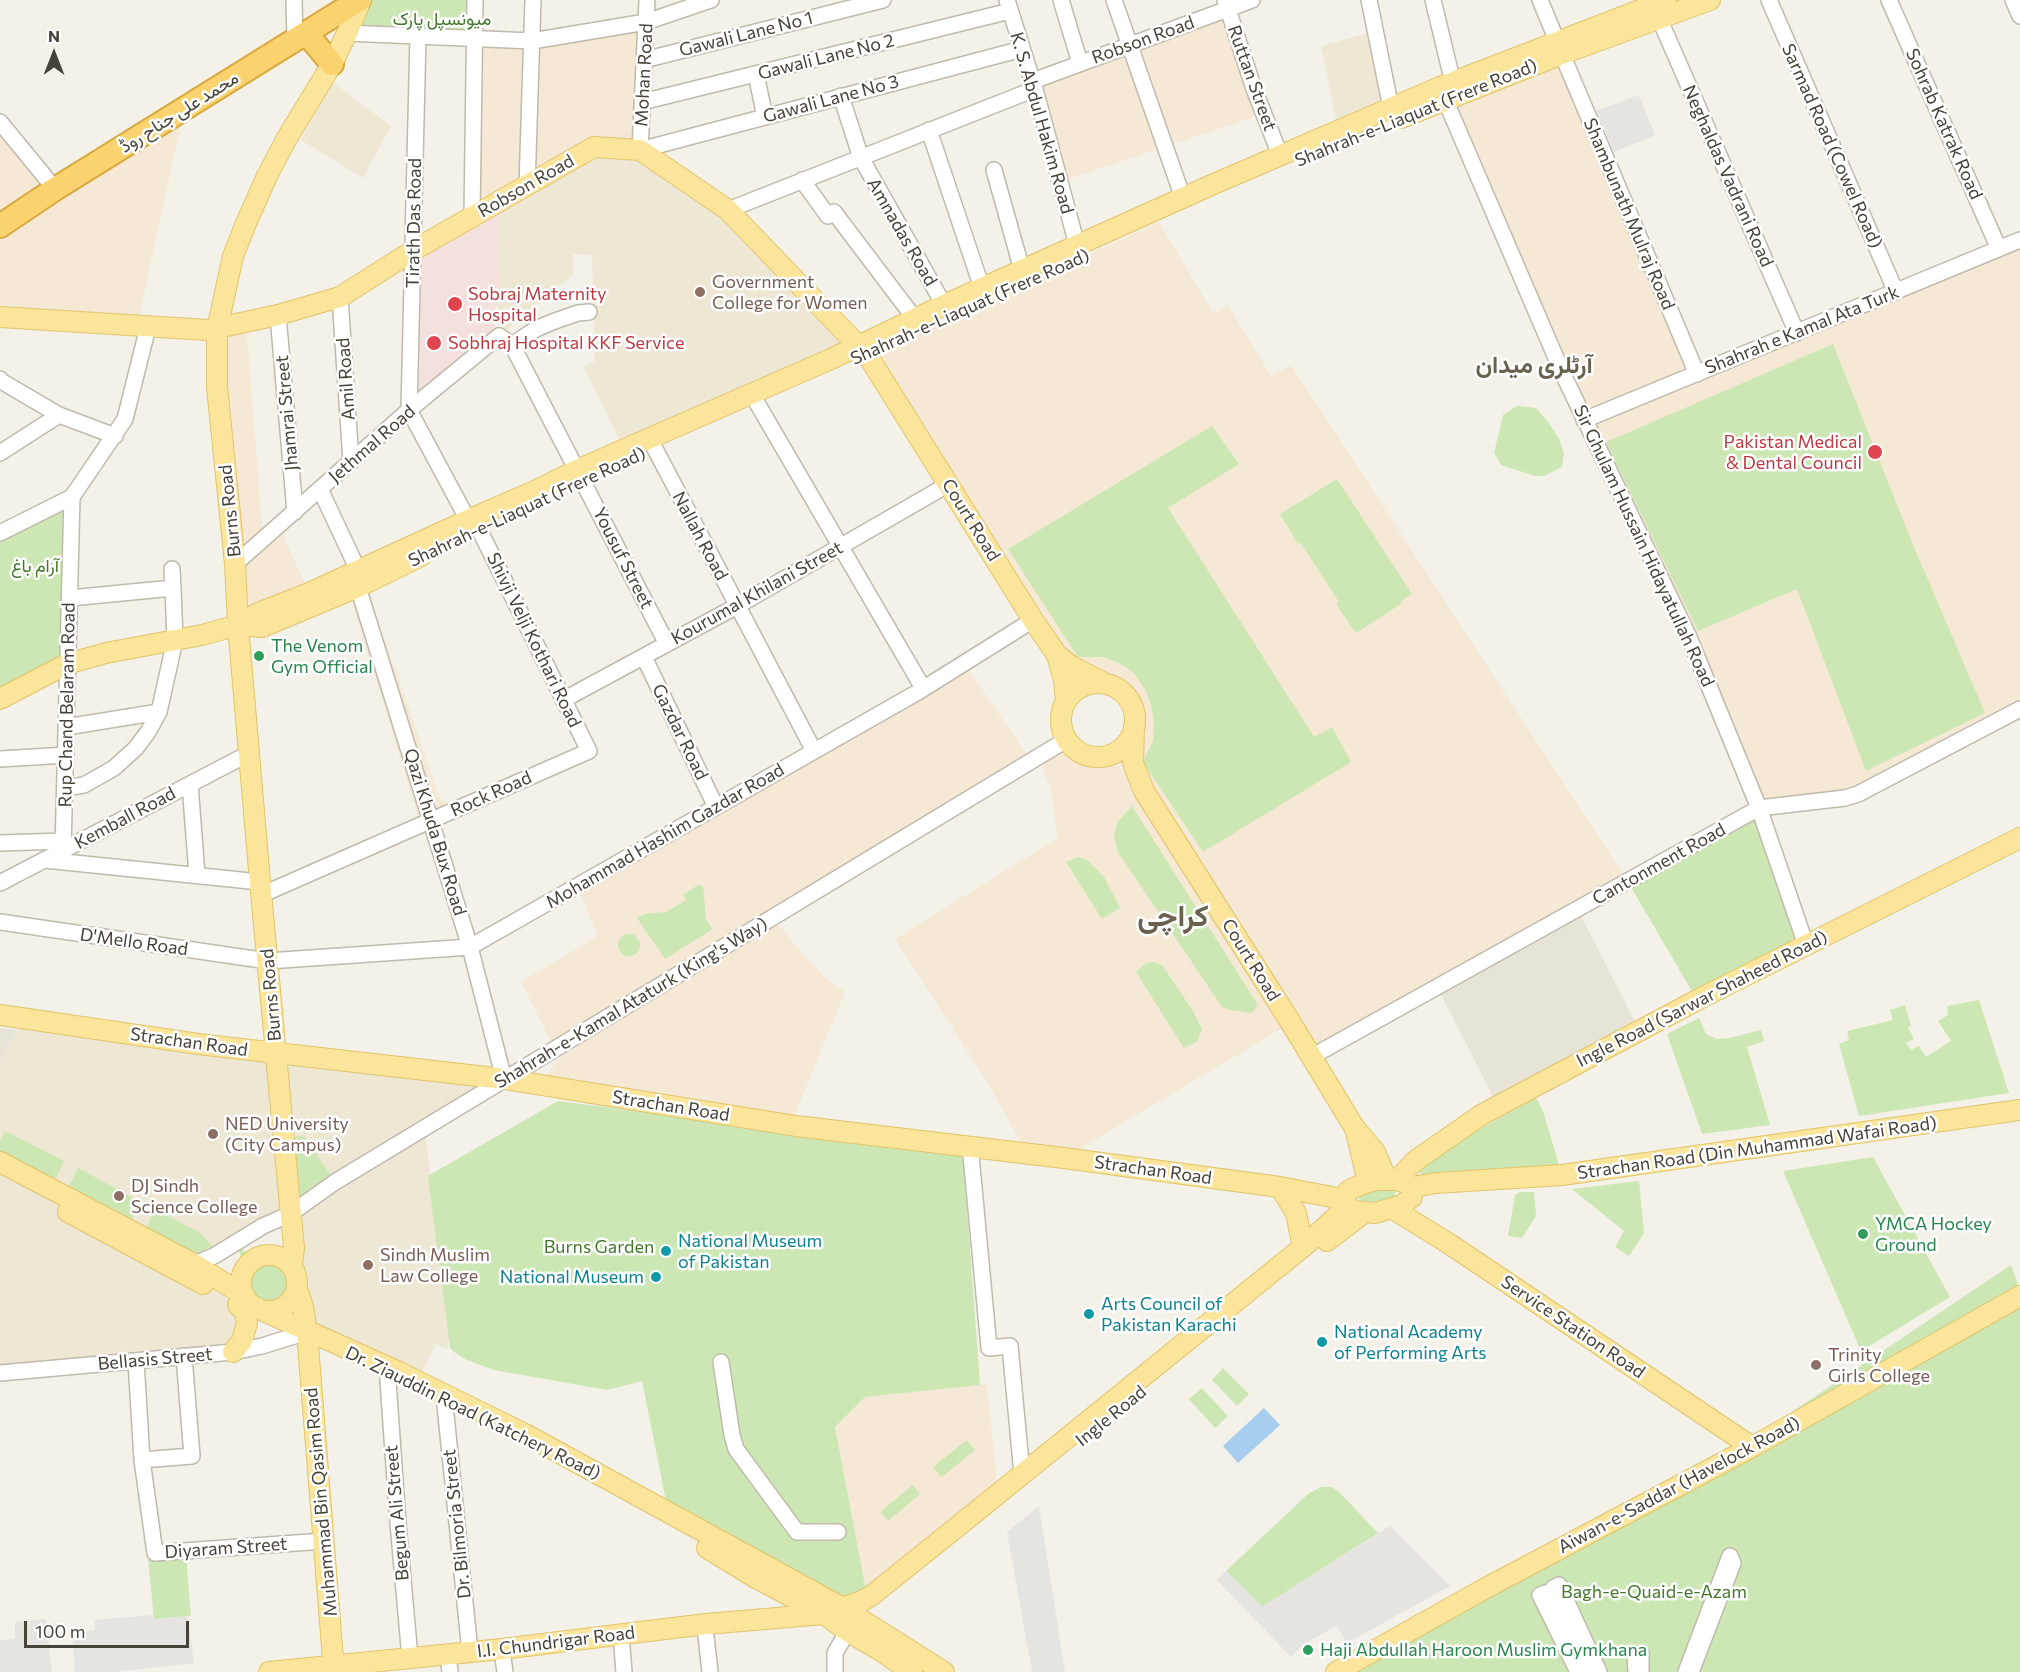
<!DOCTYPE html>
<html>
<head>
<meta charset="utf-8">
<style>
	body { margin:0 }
	#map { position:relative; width:2020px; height:1672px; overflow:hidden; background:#f4f1e9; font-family:Commissioner,sans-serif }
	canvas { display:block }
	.north { position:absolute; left:24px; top:24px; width:60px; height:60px; -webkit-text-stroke:4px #fff; paint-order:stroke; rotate:0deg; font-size:16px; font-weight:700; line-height:24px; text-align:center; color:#474237 }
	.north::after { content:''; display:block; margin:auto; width:21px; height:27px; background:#474237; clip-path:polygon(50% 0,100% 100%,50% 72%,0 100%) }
	.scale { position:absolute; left:24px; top:1621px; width:165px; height:27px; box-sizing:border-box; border:3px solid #474237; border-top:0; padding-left:8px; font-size:18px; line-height:21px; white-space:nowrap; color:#474237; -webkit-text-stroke:4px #fff; paint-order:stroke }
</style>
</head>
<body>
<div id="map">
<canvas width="2020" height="1672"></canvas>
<div class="north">N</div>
<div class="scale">100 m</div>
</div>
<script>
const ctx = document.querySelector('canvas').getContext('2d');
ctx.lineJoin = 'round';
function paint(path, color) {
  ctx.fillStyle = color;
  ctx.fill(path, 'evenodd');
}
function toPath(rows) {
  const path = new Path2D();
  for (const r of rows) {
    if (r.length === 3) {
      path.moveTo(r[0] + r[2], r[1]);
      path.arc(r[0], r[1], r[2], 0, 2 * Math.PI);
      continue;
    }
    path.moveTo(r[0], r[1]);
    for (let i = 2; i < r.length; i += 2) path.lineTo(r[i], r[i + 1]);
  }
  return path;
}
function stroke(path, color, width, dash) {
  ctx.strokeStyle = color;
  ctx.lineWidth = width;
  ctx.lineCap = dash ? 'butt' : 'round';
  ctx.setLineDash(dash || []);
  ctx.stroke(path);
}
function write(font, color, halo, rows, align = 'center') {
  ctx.font = font + ' Commissioner,Vazirmatn,sans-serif';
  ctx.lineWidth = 5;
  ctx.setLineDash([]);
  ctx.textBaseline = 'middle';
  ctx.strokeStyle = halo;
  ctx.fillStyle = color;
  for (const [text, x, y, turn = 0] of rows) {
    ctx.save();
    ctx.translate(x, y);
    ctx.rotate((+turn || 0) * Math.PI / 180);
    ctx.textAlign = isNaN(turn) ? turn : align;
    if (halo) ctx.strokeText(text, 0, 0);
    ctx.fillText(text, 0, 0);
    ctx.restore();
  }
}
const residential = toPath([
	[1578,910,1643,1037,1503,1116,1437,987],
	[0,1028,18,1030,0,1061]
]);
const commercial = toPath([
	[1227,9,1264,114,1060,182,1033,81],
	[639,16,633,149,466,212,470,45,539,31,543,33],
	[1562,54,1697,374,2020,240,2020,709,1858,794,1759,808,1444,101],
	[184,109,137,327,0,319,0,122,55,189],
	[1159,222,1214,314,1228,305,1271,376,1291,365,1628,882,1312,1057,1291,1023,1064,1158,1026,1152,989,1085,895,939,1058,838,1050,787,1039,757,1066,743,1075,749,1120,767,1142,789,1131,735,1134,713,1124,694,1071,666,868,356],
	[246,323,263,539,279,526,309,593,238,625,217,330],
	[373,597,372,602,440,799,449,804,418,816,354,609,350,607],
	[964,663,1031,761,552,1043,521,982,598,936,577,885],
	[773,918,803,954,826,978,845,992,793,1119,579,1087,547,1074,559,1059],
	[987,1384,998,1493,867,1596,835,1427,865,1397]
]);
const education = toPath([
	[1376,31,1391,108,1338,130,1321,46],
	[332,82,391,126,363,178,301,140],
	[594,147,640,150,728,210,859,345,624,450,584,367,595,361,592,255,573,254,573,275,499,336,497,203],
	[25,1018,504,1079,425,1127,449,1339,447,1349,436,1344,417,1381,307,1332,298,1283,290,1211,194,1264,202,1283,238,1305,238,1347,0,1373,0,1061]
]);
const medical = toPath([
	[497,203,500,299,495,309,495,329,499,336,409,410,414,250]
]);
const green = toPath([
	[361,0,475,0,475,40,347,33],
	[1833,344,1911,540,1985,713,1866,771,1797,589,1698,631,1606,442],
	[1517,406,1536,408,1549,423,1559,439,1564,453,1562,467,1544,476,1535,476,1501,465,1494,453,1503,415],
	[1212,426,1239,464,1168,508,1314,737,1332,727,1351,762,1203,852,1143,762,1153,741,1154,723,1151,705,1145,689,1134,673,1119,663,1103,657,1078,657,1008,549],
	[1337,479,1412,594,1400,602,1401,604,1356,633,1336,604,1339,602,1301,543,1298,544,1280,514],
	[72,497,67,664,0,698,0,533],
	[1132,806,1258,1005,1252,1013,1230,1010,1222,1007,1118,852,1114,837,1117,823],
	[1759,808,1806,945,1700,1005,1628,882],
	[1078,857,1087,860,1104,877,1120,908,1102,919,1066,862],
	[698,885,703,886,706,919,713,929,665,959,637,918,644,914,666,912,686,900,683,895],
	[629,945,11],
	[1153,962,1162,965,1193,1011,1202,1029,1197,1042,1184,1048,1136,972,1146,963],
	[1979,1000,2009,1093,1859,1116,1839,1044,1849,1040,1847,1031,1893,1020,1890,1010,1905,1005,1911,1026,1908,1028,1914,1039,1906,1043,1911,1050,1919,1046,1926,1057,1951,1041,1938,1021,1948,1015,1947,1006],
	[1699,1018,1706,1034,1717,1039,1730,1038,1761,1030,1764,1041,1747,1047,1770,1125,1702,1134,1667,1034],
	[1536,1098,1543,1111,1562,1175,1426,1193,1418,1163],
	[558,1101,963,1153,980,1385,865,1397,835,1427,867,1596,843,1598,667,1506,642,1381,607,1390,494,1370,467,1360,454,1352,450,1347,428,1176],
	[5,1131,64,1161,53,1184,0,1156,0,1141],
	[300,1136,305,1137,335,1182,290,1210,285,1138],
	[1873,1157,1950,1297,1861,1351,1783,1171],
	[78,1168,141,1202,130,1223,67,1190],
	[1639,1181,1644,1233,1629,1256,1615,1247,1624,1231,1572,1189],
	[1372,1188,1392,1189,1395,1191,1395,1196,1380,1204,1365,1203,1359,1200,1360,1195],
	[1520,1192,1534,1192,1536,1216,1522,1238,1508,1236,1515,1195],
	[155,1209,199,1232,212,1246,194,1255,145,1231],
	[236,1242,252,1260,270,1254,279,1256,292,1265,296,1274,298,1283,294,1296,290,1301,283,1307,274,1310,264,1310,241,1285,245,1269],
	[2011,1265,2020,1290,2020,1672,1337,1672,1689,1481],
	[1223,1368,1249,1394,1237,1406,1212,1380],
	[1202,1388,1228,1416,1215,1428,1189,1399],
	[967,1440,975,1450,942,1477,933,1467],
	[913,1485,920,1494,888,1521,880,1512],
	[1321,1487,1332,1487,1340,1493,1378,1533,1262,1607,1226,1571,1308,1494],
	[186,1555,191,1616,154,1619,148,1558]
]);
const parking = toPath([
	[1639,95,1655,135,1614,152,1596,111],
	[1039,1506,1065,1672,1032,1672,1007,1532],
	[1390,1526,1450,1586,1347,1643,1337,1626,1305,1643,1291,1657,1217,1580,1226,1571,1262,1607],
	[153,1615,154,1619,188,1616,194,1663,113,1672,75,1672,72,1633,95,1630,95,1620],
	[46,1619,52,1672,0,1672,0,1640,15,1639,15,1622]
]);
const water = toPath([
	[1264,1408,1280,1425,1238,1463,1223,1446]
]);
const minor = toPath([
	[294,0,295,40],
	[647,0,640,150,1022,49],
	[1007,0,1035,89,1077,245],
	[1061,0,1080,63],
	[1114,0,1183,198],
	[1225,0,1254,89,1280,155],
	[1369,0,1391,108],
	[1433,0,1453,83],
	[1540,0,1557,41],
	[1769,0,1896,292],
	[1889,0,1999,249],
	[2013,0,2020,16],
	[1659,18,1797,333],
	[347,33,532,41,646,22,711,0],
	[418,36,409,410,468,520],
	[1562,54,1697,374],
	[644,60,883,0],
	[756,74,765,117],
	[1033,81,1252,0],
	[1441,90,1562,372,1688,635,1759,808,1806,945],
	[841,96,861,158,944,305],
	[642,102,1010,11],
	[0,122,55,189],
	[929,130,982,288],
	[994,170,1022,270],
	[802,180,828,216,834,212,915,319],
	[527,186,533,0],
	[728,210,1035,89],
	[472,217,475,0],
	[340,297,351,462],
	[278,315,295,512],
	[512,345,536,329,552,322,578,313,589,312],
	[0,379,1,381,59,415,115,436],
	[757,403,923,688],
	[1584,420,2020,240],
	[654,447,814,751],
	[0,453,59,415],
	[320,489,358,570],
	[0,533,72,497],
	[235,564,409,410,499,336,512,345,667,644],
	[172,569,173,588],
	[358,587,470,947,504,1079],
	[644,657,716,807],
	[563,700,737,606,949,484],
	[66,727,159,712],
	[0,759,66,755],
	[190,784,197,875],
	[65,788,84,785,114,768,136,748,148,732,159,712,175,640,173,588,70,598],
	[0,843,63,841],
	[63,850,72,497,125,419,148,327],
	[45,860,260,882],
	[0,883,250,753],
	[261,895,589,751,479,529],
	[0,922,268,961,470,947,918,692,1033,620],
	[1311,1057,1759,808,1845,798,1858,794,2020,709],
	[970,1145,989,1348,1010,1346,1022,1474],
	[194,1264,214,1256,263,1226,290,1214,335,1182,1066,740],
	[184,1356,192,1456,142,1460,155,1553,324,1541],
	[136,1361,142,1460],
	[721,1362,732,1435,736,1449,797,1532,838,1532],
	[387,1367,398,1523,410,1658],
	[0,1373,233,1352,262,1346,307,1332],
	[444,1395,470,1652],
	[1554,1610,1545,1593,1540,1595,1578,1672],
	[706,1636,710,1672],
	[622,1647,624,1672],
	[503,1658,505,1672],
	[449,1663,450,1672],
	[835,1672,835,1653,853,1622],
	[1594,1672,1553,1588,1559,1585,1599,1672],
	[1636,1672,1635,1654,1641,1654,1641,1672],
	[1686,1672,1730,1556,1733,1563,1691,1672]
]);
const major = toPath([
	[1401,118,1562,54,1710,0],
	[0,317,208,330,278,315,340,297,414,250,594,147,640,150,728,210,868,356,1033,620,1057,655,1064,680,1066,701],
	[238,625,262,627,358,587,421,556],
	[1057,655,1071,666,1106,684],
	[1098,720,37],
	[0,699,67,664,106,653,202,635,238,625,256,614,309,593,468,520,537,490,577,470,831,359,944,305,1216,183,1440,87,1666,0],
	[1134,726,1133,763,1144,791,1291,1023,1354,1127,1375,1152,1387,1180],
	[0,1015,198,1044,504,1079,796,1126,1064,1158,1280,1187,1342,1199],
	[1356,1132,1368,1182],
	[0,1162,194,1264,237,1291,247,1303,259,1309,397,1371,525,1434,843,1608,944,1672],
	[1376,1180,1397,1180,1406,1183,1413,1187,1412,1197,1402,1205,1375,1213,1354,1211,1343,1204,1342,1199,1348,1191,1360,1185,1376,1180],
	[1397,1180,1415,1161,1481,1115,1701,998,2020,838],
	[1280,1187,1296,1213,1303,1247],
	[1413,1187,1436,1183,1562,1175,2020,1110],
	[1393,1209,1448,1243,1752,1447],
	[68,1212,203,1284],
	[1327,1241,1364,1213],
	[269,1283,28],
	[292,1265,294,1248,260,882,238,625,235,564,217,387,217,330,233,256,247,221,267,176,287,138,332,64,347,33,361,0],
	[297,1289,303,1307,307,1332,334,1672],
	[233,1352,242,1341,247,1323,245,1312,238,1305],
	[707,1548,756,1578,824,1614,847,1631,881,1651,912,1672],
	[269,1672,502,1649,706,1624,824,1614,862,1601,871,1596,967,1519,1303,1247,1347,1207],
	[1336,1672,1484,1589,1752,1447,2020,1296]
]);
const highway = toPath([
	[306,33,332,64],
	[0,226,55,189,359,0]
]);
const markers = [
	[700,292,6,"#8d6e63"],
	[455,304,8,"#e0444e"],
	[434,343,8,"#e0444e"],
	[1875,452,8,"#e0444e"],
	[259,656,6,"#2e9e5b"],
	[213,1134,6,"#8d6e63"],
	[119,1196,6,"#8d6e63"],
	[1863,1234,6,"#2e9e5b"],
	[666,1251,6,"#0f9aa8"],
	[368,1265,6,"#8d6e63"],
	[656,1277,6,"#0f9aa8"],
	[1089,1314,6,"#0f9aa8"],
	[1322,1342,6,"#0f9aa8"],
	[1816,1365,6,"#8d6e63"],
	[1308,1650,6,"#2e9e5b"]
];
const parkNames = [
	["میونسپل پارک",442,19],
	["آرام باغ",35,566],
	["Burns Garden",599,1247],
	["Bagh-e-Quaid-e-Azam",1654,1592]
];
const streetNames = [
	["Gawali Lane No 1",746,34,-14],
	["Robson Road",1143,40,-20],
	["Gawali Lane No 2",826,57,-14],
	["Mohan Road",644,75,-87],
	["Ruttan Street",1252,78,70],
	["Gawali Lane No 3",831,99,-15],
	["محمد علی جناح روڈ",179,112,-32],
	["Shahrah-e-Liaquat (Frere Road)",1416,113,-22],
	["K. S. Abdul Hakim Road",1042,123,74],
	["Sohrab Katrak Road",1944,124,66],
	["Sarmad Road (Cowel Road)",1832,146,66],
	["Neghaldas Vadrani Road",1728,176,66],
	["Robson Road",526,186,-30],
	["Shambunath Mulraj Road",1629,214,67],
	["Tirath Das Road",414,223,-89],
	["Amnadas Road",902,232,60],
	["Shahrah-e-Liaquat (Frere Road)",970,307,-24],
	["Shahrah e Kamal Ata Turk",1802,330,-22],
	["Amil Road",346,379,-94],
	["Jhamrai Street",287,413,-95],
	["Jethmal Road",372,444,-41],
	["Shahrah-e-Liaquat (Frere Road)",527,507,-25],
	["Burns Road",230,511,-96],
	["Court Road",971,520,58],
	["Nallah Road",700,536,62],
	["Sir Ghulam Hussain Hidayatullah Road",1644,546,65],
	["Yousuf Street",623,558,63],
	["Kourumal Khilani Street",757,593,-29],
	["Shivji Velji Kothari Road",534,640,64],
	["Rup Chand Belaram Road",67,705,-89],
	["Gazdar Road",680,732,64],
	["Rock Road",491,794,-24],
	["Kemball Road",125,818,-28],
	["Qazi Khuda Bux Road",435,832,73],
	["Mohammad Hashim Gazdar Road",665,836,-30],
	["Cantonment Road",1659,864,-29],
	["D'Mello Road",134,942,8],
	["Court Road",1251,960,58],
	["Burns Road",271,995,-95],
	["Ingle Road (Sarwar Shaheed Road)",1702,999,-27],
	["Shahrah-e-Kamal Ataturk (King's Way)",631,1003,-31],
	["Strachan Road",189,1042,8],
	["Strachan Road",671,1106,9],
	["Strachan Road (Din Muhammad Wafai Road)",1757,1148,-8],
	["Strachan Road",1153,1170,8],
	["Service Station Road",1573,1327,34],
	["Bellasis Street",155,1359,-5],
	["Dr. Ziauddin Road (Katchery Road)",473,1413,26],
	["Ingle Road",1111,1416,-39],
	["Aiwan-e-Saddar (Havelock Road)",1679,1485,-28],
	["Muhammad Bin Qasim Road",321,1502,-95],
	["Begum Ali Street",397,1513,-95],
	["Dr. Bilmoria Street",457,1524,-96],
	["Diyaram Street",226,1548,-4],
	["I.I. Chundrigar Road",556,1642,-7]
];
const educationNames = [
	["Government",712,282],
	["College for Women",712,303],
	["NED University",225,1124],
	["(City Campus)",225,1145],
	["DJ Sindh",131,1186],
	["Science College",131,1207],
	["Sindh Muslim",380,1255],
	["Law College",380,1276],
	["Trinity",1828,1355],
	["Girls College",1828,1376]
];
const healthNames = [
	["Sobraj Maternity",468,294],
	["Hospital",468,315],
	["Sobhraj Hospital KKF Service",448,343],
	["Pakistan Medical",1862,442,"right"],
	["& Dental Council",1862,463,"right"]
];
const leisureNames = [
	["The Venom",271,646],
	["Gym Official",271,667],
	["YMCA Hockey",1875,1224],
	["Ground",1875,1245],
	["Haji Abdullah Haroon Muslim Gymkhana",1320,1650]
];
const cultureNames = [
	["National Museum",678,1241],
	["of Pakistan",678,1262],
	["National Museum",644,1277,"right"],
	["Arts Council of",1101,1304],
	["Pakistan Karachi",1101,1325],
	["National Academy",1334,1332],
	["of Performing Arts",1334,1353]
];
const districtNames = [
	["آرٹلری میدان",1534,365]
];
const townNames = [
	["کراچی",1173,916]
];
paint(residential, '#e8e3d7');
paint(commercial, '#f5e9d5');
paint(education, '#ede7d3');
paint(medical, '#f4e1dd');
paint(green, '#cce7b3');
paint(parking, '#e5e4e0');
paint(water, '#a7cdef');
stroke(minor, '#bfbaac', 18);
stroke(major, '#e1c46a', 22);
stroke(highway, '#d9a93e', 26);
stroke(minor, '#fff', 15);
stroke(major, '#fbe59b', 20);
stroke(highway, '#fad36e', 22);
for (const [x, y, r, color] of markers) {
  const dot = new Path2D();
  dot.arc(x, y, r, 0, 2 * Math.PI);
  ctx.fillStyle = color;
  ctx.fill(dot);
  stroke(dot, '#fff', 2);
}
write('18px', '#44782c', '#fff', parkNames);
write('18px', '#474237', '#fff', streetNames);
write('18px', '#785e54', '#fff', educationNames, 'left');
write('18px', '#be3a42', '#fff', healthNames, 'left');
write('18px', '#27864d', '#fff', leisureNames, 'left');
write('18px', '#0d838f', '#fff', cultureNames, 'left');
write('bold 24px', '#6a614f', '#fff', districtNames);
write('bold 30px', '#6a614f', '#fff', townNames);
</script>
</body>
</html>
